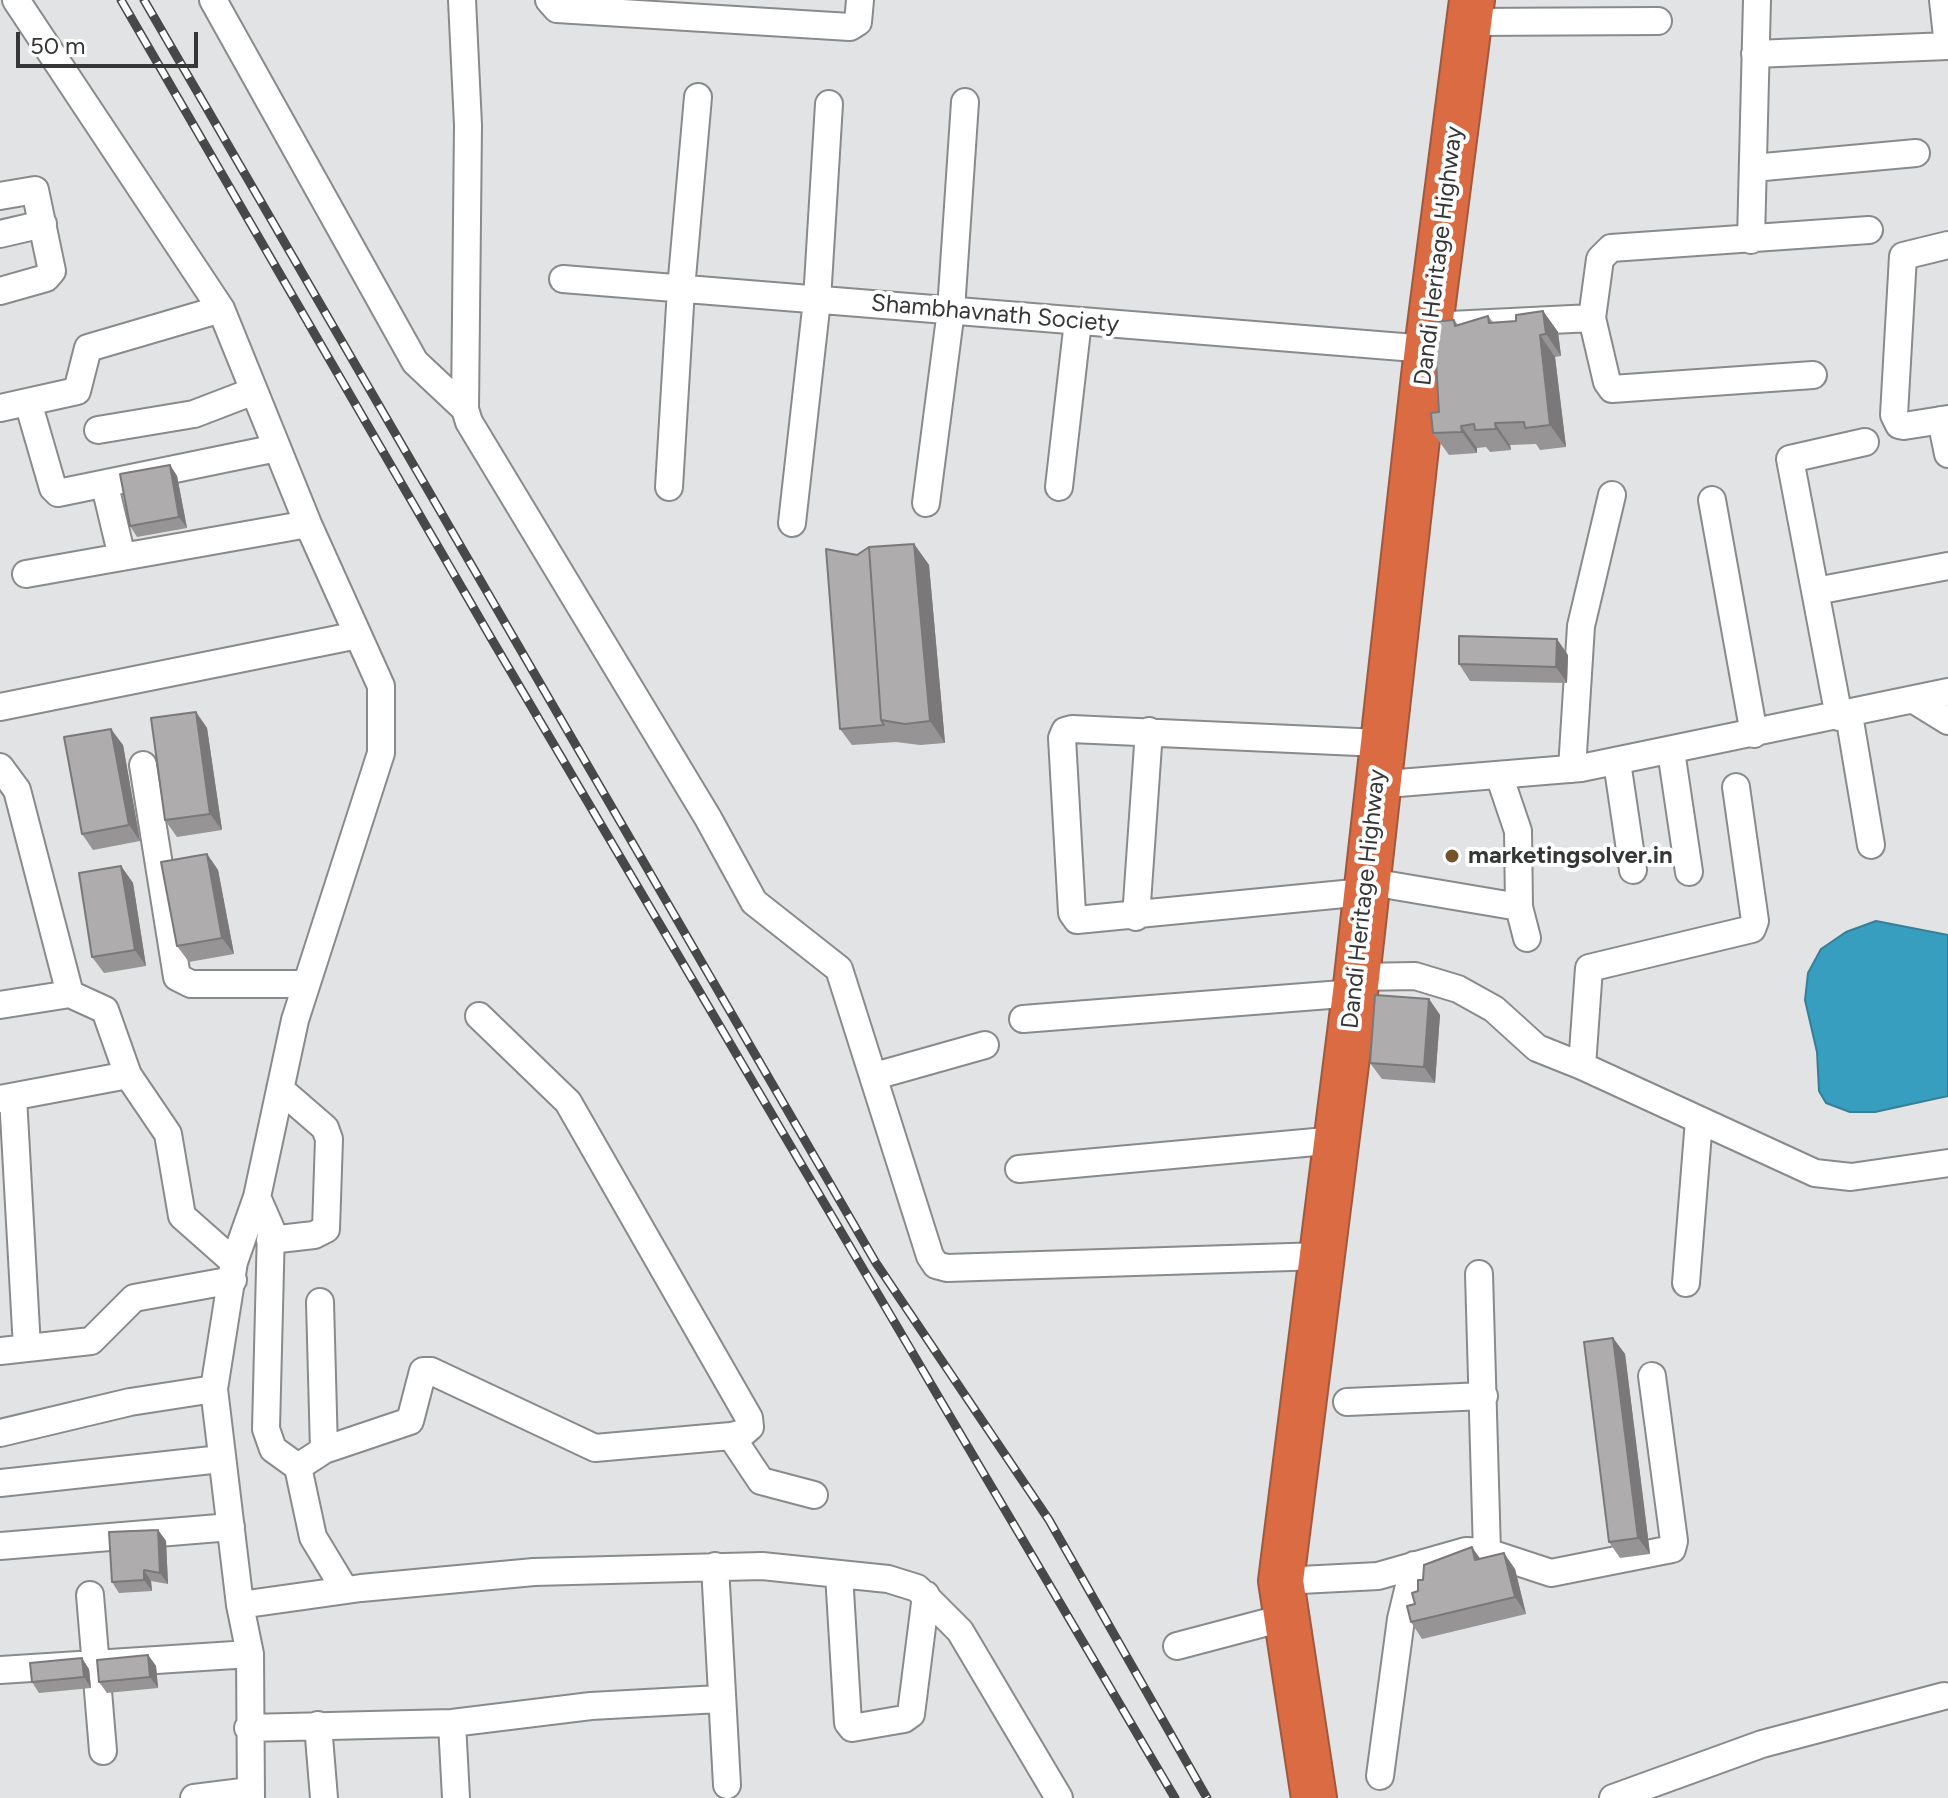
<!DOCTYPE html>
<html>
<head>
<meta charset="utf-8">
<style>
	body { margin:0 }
	#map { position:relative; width:1948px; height:1798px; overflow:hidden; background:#e1e3e4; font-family:Figtree,sans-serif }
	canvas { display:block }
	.scale { position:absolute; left:16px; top:32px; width:182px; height:36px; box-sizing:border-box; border:4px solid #353636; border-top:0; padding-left:10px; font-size:24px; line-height:28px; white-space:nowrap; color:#353636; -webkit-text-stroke:6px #fff; paint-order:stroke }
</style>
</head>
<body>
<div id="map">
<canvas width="1948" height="1798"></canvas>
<div class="scale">50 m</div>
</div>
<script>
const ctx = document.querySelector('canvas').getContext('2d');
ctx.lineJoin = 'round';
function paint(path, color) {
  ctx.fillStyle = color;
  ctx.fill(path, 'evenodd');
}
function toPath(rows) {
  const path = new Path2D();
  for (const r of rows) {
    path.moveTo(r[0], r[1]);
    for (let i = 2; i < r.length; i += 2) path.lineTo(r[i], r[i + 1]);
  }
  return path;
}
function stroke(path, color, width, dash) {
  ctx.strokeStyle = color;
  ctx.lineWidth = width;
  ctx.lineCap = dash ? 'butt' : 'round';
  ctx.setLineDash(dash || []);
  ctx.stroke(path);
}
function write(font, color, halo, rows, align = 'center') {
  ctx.font = font + ' Figtree,sans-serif';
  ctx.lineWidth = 8;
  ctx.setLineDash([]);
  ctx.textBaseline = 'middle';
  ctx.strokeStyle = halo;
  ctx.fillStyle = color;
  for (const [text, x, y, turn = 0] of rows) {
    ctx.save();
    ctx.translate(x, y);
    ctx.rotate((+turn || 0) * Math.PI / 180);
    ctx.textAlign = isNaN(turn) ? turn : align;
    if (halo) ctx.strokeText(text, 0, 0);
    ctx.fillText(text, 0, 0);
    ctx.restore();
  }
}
const water = toPath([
	[1876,921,1948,935,1948,1096,1875,1112,1850,1112,1826,1103,1819,1091,1817,1052,1805,1000,1808,973,1821,949,1846,932,1876,921]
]);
const street = toPath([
	[16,0,221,309,308,524,381,686,381,753,295,1020,257,1197,234,1262,214,1389,240,1605,250,1654,251,1798],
	[213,0,415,362,465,409],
	[462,0,468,125,465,409,469,422,708,818,754,902,839,969,930,1256,936,1265,947,1268,1322,1256],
	[549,0,557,9,850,27,858,22,860,0],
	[1943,0,1948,46],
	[1469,22,1658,21],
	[1755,54,1948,46],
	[1753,168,1916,153],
	[0,196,35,190,52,271,46,278,0,291],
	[0,234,43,224],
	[1751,240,1757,0],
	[1948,245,1903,256,1894,415,1899,425,1904,426,1948,419],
	[563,279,1427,349],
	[1592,318,1607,382,1612,389,1813,375],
	[1430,326,1592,318,1600,259,1611,248,1869,230],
	[28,402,53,488,58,493,277,448],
	[0,408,77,391,88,348,221,309],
	[1941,420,1948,454],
	[98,430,194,414,254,391],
	[105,486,122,557],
	[669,487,681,289,698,97],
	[1059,487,1078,321],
	[1712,500,1754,734],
	[926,503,951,310,965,102],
	[792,523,817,300,829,104],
	[26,574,308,524],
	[1816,591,1948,566],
	[1914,700,1948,721],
	[0,707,358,635],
	[1849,715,1871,845],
	[1839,717,1790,459,1865,442],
	[1671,751,1689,872],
	[1617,762,1633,870],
	[143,765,177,977,191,984,306,984],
	[0,767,17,790,70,994],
	[1572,769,1581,626,1612,495],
	[1499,775,1518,831,1519,907,1527,938],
	[1375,785,1581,768,1948,692],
	[1365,881,1519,907],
	[1364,892,1077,920,1072,913,1062,738,1065,731,1072,729,1380,743],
	[1136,917,1149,731],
	[1357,977,1415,976,1458,989,1494,1009,1537,1048,1582,1066,1815,1173,1851,1177,1948,1163],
	[0,1005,70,994,105,1010,128,1075,168,1134,182,1216,234,1262],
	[1023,1019,1355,993],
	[1582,1066,1589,968,1752,929,1755,921,1736,787],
	[875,1076,985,1045],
	[13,1097,27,1348],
	[0,1099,128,1075],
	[1019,1169,1337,1140],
	[257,1197,271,1229,266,1429,273,1449,298,1467,313,1537,345,1590],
	[270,1240,314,1235,326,1229,329,1139,325,1128,280,1089],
	[1479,1274,1487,1552],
	[1686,1283,1699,1120],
	[320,1302,324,1450],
	[0,1351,91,1341,134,1298,233,1280],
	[1347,1402,1484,1396],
	[0,1433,130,1402,214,1389],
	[731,1436,761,1481,814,1495],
	[298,1467,324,1450,410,1421,423,1371,431,1371,595,1448,731,1436,743,1433,750,1427,749,1418,568,1102,479,1016],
	[0,1483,221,1459],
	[0,1546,231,1527],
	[715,1566,727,1785],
	[839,1574,848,1723,852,1728,904,1719,911,1714,926,1595],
	[1281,1581,1378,1576,1466,1551,1487,1552,1551,1573,1672,1549,1674,1541,1652,1376],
	[90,1595,103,1751],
	[240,1605,361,1588,534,1572,762,1566,888,1579,917,1588,960,1631,1059,1798],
	[1177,1646,1287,1617],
	[0,1670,250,1654],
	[452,1723,456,1798],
	[318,1725,324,1798],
	[248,1728,452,1723,591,1706,719,1699],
	[1380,1776,1401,1619,1414,1565],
	[194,1798,250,1791],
	[1613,1798,1762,1744,1944,1696]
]);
const highway = toPath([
	[1314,1798,1281,1581,1357,977,1427,349,1472,0]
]);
const rail = toPath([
	[121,0,491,638,1175,1798],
	[144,0,876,1263,1049,1520,1207,1798]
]);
const wall = toPath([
	[1543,311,1558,332,1561,356,1555,357,1566,447,1540,450,1536,444,1510,445,1511,450,1490,452,1486,447,1477,448,1477,453,1449,455,1433,433,1439,412,1436,352,1430,345,1454,320,1458,325,1488,316,1493,322,1516,321],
	[170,465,177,476,187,528,137,537,130,526],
	[914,544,929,565,945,743,920,745,896,742,852,745,840,729,857,555],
	[1568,655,1567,683,1470,681,1459,664],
	[196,712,207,728,222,830,177,837,165,820],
	[123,745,140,841,93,850,82,834],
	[207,854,218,870,234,954,189,962,177,946],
	[121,866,133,883,146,966,104,973,92,957],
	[1429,999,1440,1015,1435,1083,1382,1079,1370,1063],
	[1613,1338,1625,1354,1650,1554,1620,1558,1609,1542],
	[158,1530,166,1541,168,1584,151,1581,152,1591,119,1593,112,1582],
	[1480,1558,1515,1569,1526,1614,1422,1639,1411,1622,1418,1591,1423,1580],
	[148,1655,156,1666,158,1688,107,1693,99,1682],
	[89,1669,91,1688,39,1693,32,1682]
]);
const shadedWall = toPath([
	[1543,311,1558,332,1561,356,1546,334],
	[1540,335,1555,357,1566,447,1550,425],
	[1495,423,1510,445,1511,450,1496,429],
	[1461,426,1477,448,1477,453,1462,432],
	[170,465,177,476,187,528,179,517],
	[914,544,929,565,945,743,930,721],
	[1557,639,1568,655,1567,683,1556,667],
	[196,712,207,728,222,830,210,814],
	[111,729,123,745,140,841,129,825],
	[207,854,218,870,234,954,222,938],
	[121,866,133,883,146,966,135,950],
	[1429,999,1440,1015,1435,1083,1424,1067],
	[1613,1338,1625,1354,1650,1554,1638,1538],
	[158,1530,166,1541,168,1584,160,1573],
	[1472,1547,1484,1564,1475,1560],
	[1504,1553,1515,1569,1526,1614,1515,1597],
	[144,1570,151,1581,152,1591,144,1580],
	[148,1655,156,1666,158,1688,150,1677],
	[82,1658,89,1669,91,1688,84,1677]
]);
const building = toPath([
	[1543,311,1546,334,1540,335,1550,425,1525,428,1524,422,1495,423,1496,429,1475,430,1474,424,1461,426,1462,432,1433,433,1431,413,1439,412,1435,344,1430,345,1429,322,1454,320,1455,326,1488,316,1489,323,1516,321,1516,315,1543,311],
	[170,465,179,517,130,526,120,474,170,465],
	[914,544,930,721,905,724,881,720,869,547,914,544],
	[869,547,881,720,884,725,840,729,826,549,857,555,869,547],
	[1459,636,1557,639,1556,667,1459,664,1459,636],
	[196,712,210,814,165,820,151,718,196,712],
	[111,729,129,825,82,834,64,737,111,729],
	[207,854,222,938,177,946,161,862,207,854],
	[121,866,135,950,92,957,79,873,121,866],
	[1375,995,1429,999,1424,1067,1370,1063,1375,995],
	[1613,1338,1638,1538,1609,1542,1584,1342,1613,1338],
	[158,1530,160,1573,144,1570,144,1580,112,1582,109,1532,158,1530],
	[1472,1547,1475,1560,1504,1553,1515,1597,1411,1622,1407,1606,1415,1604,1412,1593,1418,1591,1418,1580,1423,1580,1424,1565,1472,1547],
	[148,1655,150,1677,99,1682,97,1660,148,1655],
	[82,1658,84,1677,32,1682,30,1663,82,1658]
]);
const markers = [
	[1452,856,8,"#735329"]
];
const streetNames = [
	["Dandi Heritage Highway",1439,256,-83],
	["Shambhavnath Society",995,314,5],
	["Dandi Heritage Highway",1364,899,-84]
];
const poiNames = [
	["marketingsolver.in",1468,856]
];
paint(water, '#389ebf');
stroke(water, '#377f96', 2);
stroke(street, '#888a8b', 30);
stroke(highway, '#a0583e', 48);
stroke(street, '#fff', 26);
stroke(highway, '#da6b42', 44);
stroke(rail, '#474848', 9);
stroke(rail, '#fff', 6, [18]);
paint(wall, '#969495');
paint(shadedWall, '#7a7879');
paint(building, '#aeacad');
stroke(building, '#7a7879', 2);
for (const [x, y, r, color] of markers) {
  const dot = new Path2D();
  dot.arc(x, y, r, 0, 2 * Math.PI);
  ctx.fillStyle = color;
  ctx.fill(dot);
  stroke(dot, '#fff', 3);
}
write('24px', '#353636', '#fff', streetNames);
write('bold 24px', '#353636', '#fff', poiNames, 'left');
</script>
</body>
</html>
